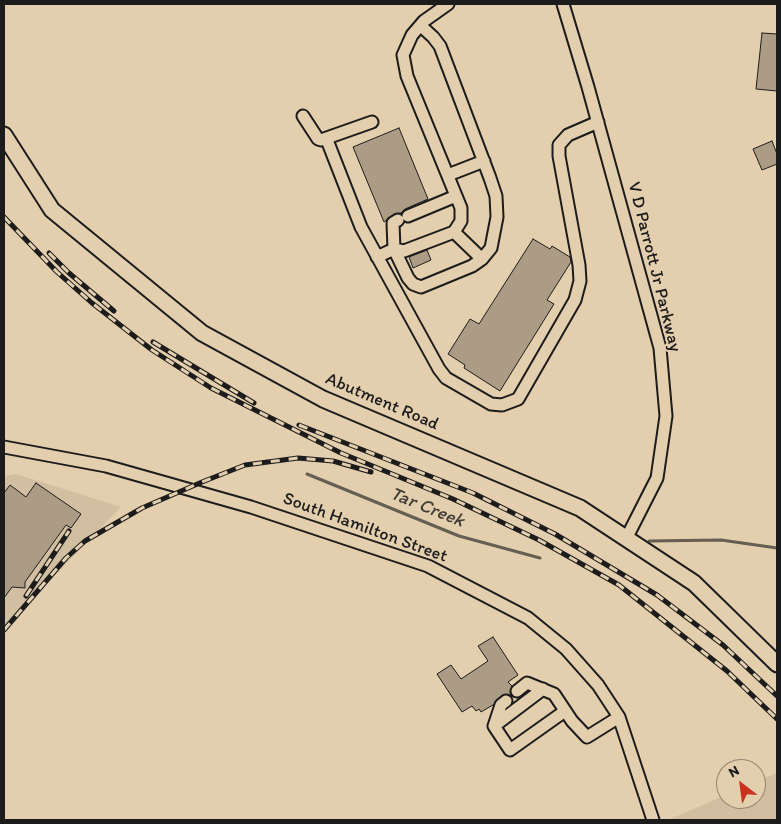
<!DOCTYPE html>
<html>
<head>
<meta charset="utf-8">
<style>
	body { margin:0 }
	#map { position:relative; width:781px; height:824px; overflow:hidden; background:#e3cead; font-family:Itim,sans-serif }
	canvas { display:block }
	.frame { position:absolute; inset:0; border:5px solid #1c1c1c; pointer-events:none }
	.north { position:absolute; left:716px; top:759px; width:50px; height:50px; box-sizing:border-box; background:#e3cead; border:1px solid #938773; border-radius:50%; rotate:330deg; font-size:14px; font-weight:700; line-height:20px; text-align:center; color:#1c1c1c }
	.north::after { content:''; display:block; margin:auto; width:18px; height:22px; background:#c8321e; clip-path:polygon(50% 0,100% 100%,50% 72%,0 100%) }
</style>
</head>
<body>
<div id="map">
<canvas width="781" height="824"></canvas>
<div class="frame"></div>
<div class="north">N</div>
</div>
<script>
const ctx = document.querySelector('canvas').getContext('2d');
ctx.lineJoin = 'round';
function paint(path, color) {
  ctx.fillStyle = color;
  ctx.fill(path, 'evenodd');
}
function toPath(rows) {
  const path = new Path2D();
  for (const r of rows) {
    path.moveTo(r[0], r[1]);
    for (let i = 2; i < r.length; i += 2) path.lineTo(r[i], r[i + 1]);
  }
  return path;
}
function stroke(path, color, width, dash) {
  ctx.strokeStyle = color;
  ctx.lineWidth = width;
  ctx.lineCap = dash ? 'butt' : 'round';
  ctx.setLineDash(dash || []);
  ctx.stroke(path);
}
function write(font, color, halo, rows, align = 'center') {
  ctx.font = font + ' Itim,sans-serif';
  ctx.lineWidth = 4;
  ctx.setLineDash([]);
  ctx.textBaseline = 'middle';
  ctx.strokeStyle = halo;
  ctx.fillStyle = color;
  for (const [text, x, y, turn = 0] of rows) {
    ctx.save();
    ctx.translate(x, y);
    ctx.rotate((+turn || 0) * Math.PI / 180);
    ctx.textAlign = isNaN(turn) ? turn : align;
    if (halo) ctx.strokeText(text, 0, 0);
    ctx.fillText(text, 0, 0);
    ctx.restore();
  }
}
const built = toPath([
	[16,474,121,507,4,628,4,476],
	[777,773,777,820,668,820,726,795,726,799,756,799,756,782]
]);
const stream = toPath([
	[307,474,459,536,540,558],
	[649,541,721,540,777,548]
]);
const building = toPath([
	[762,33,777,34,777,91,756,89,762,33],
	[399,128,428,199,405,209,401,213,394,214,384,222,353,147,399,128],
	[772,141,777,154,777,164,762,170,753,149,772,141],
	[533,239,550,249,552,246,570,257,571,262,547,300,554,304,500,391,464,368,465,365,448,354,470,319,479,324,533,239],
	[427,250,431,260,413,268,409,257,427,250],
	[36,483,81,514,71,528,66,525,25,582,25,588,12,587,4,598,4,493,10,485,26,497,36,483],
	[493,637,518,675,508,682,512,686,510,692,511,696,502,695,493,705,481,712,479,709,476,711,472,706,462,712,437,674,451,665,461,679,488,661,478,646,493,637]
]);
const minor = toPath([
	[448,4,424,21,412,35,403,55,407,76,461,208,461,221,454,232],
	[563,4,588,87,660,348,666,416,657,478,627,537],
	[303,116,318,139,321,140,372,122],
	[327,140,361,227,439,369,446,378,491,404,502,405,518,399,575,300,580,281,579,265,559,156,559,145,568,135,598,122],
	[448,175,484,161],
	[408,216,456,196],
	[398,220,393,223,394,249,408,278,413,284,421,287,472,266,482,259,491,248,497,217,496,196,490,178,440,46,433,37,421,26],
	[377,257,394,249,404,251,454,232,482,259],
	[4,447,106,466,251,507,428,566,528,618,566,649,598,685,619,717,653,820],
	[517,691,527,683,554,694,572,721,587,737,619,717],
	[506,701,501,705,494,726,510,750,565,711],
	[494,726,543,689]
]);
const major = toPath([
	[4,135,52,210,202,333,323,399,580,508,694,583,777,664]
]);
const rail = toPath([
	[4,217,57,272,92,303,152,350,211,388,341,453,453,499,539,540,619,585,727,671,777,719],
	[49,253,69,273,114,311],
	[153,342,254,403],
	[299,425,473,493,555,534,657,595,723,645,777,696],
	[26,596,69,531],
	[4,630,66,558,85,541,142,508,202,482,245,465,298,458,333,461,371,472]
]);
const streetNames = [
	["V D Parrott Jr Parkway",654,267,76],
	["Abutment Road",382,402,23],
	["South Hamilton Street",365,528,20]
];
const waterNames = [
	["Tar Creek",427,508,22]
];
paint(built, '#d2bfa1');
stroke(stream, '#655e52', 3);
paint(building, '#ac9c85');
stroke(building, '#1c1c1c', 1);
stroke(minor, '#1c1c1c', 15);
stroke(major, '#1c1c1c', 19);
stroke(minor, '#e3cead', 11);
stroke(major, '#e3cead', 15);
stroke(rail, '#1c1c1c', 5);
stroke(rail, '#e3cead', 3, [9]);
write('18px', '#1c1c1c', '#e3cead', streetNames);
write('italic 19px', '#413d37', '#e3cead', waterNames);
</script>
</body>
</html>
